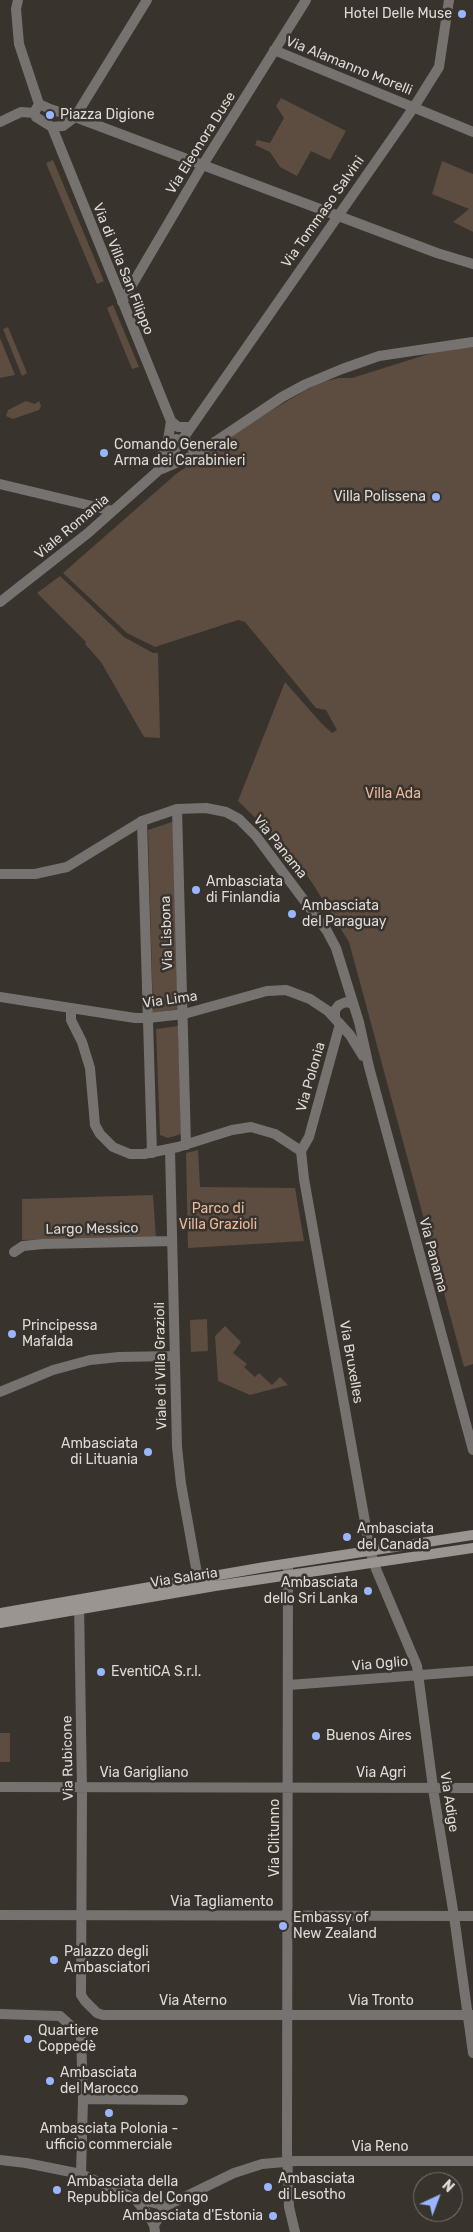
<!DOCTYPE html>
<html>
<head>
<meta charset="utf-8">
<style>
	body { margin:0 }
	#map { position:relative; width:473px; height:2232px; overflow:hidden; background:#39332e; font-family:Rubik,sans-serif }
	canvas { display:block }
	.north { position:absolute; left:413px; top:2172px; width:50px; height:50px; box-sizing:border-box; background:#39332e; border:1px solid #7b7672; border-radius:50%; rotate:43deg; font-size:14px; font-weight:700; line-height:20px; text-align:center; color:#dedad7 }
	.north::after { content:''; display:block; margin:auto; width:18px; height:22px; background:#99b5fd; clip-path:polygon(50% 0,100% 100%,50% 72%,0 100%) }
</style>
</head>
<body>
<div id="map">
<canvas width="473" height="2232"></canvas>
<div class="north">N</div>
</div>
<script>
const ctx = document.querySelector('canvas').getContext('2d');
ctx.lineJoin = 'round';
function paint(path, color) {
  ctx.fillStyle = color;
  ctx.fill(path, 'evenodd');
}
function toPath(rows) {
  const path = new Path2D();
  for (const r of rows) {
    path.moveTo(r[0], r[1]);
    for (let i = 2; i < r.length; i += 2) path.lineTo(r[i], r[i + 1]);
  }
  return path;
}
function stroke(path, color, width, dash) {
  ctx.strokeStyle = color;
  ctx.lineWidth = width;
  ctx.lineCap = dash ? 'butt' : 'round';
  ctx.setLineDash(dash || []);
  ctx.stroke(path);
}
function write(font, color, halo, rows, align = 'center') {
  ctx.font = font + ' Rubik,sans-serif';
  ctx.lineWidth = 5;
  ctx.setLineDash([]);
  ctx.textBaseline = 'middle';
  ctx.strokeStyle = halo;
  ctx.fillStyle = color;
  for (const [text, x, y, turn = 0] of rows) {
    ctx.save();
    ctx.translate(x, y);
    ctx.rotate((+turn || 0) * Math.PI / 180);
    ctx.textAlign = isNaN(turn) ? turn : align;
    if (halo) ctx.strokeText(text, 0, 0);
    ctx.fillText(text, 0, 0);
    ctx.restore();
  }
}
const green = toPath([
	[281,98,346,131,330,160,311,151,297,176,280,167,270,152,255,145,257,140,270,143,284,118,276,106],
	[53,160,104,281,97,284,46,163],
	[442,161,473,174,473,232,453,222,469,209,432,194],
	[113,305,139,367,132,369,107,308],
	[8,327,27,373,22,376,3,329],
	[0,338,15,375,0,378],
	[473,346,473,1364,464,1367,349,942,311,881,284,846,238,801,285,682,322,724,332,733,337,730,326,710,316,708,245,622,238,620,155,647,127,633,63,573,176,474,267,413,306,390,322,382,339,378,352,378,435,352],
	[26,401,35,404,39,401,41,406,39,410,13,419,6,416,8,410],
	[60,576,124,637,153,653,158,653,160,738,144,737,101,662,85,644,86,642,37,593],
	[175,821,179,1009,153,1013,148,830],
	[178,1026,181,1134,168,1138,160,1135,156,1029],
	[198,1150,200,1187,295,1188,304,1241,188,1248,186,1153],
	[153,1195,156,1238,22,1240,22,1199],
	[207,1319,208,1351,191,1352,190,1320],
	[225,1326,241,1342,233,1353,247,1364,244,1367,255,1377,259,1373,272,1385,280,1377,288,1385,250,1395,218,1381,215,1336],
	[0,1733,10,1733,10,1762,0,1762]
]);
const minor = toPath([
	[18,0,16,9,19,44,39,104],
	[147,0,75,117,437,253,473,264],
	[274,50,473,132],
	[39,104,50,109,75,117,63,126,52,127,36,117,34,113,39,104],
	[0,122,21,112,34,113],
	[52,127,171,421,178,427,190,427],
	[122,302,199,171,306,0],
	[176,439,187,442,197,454],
	[162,469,197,454,282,397,306,384,342,369,379,356,473,342],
	[159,470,158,462,168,440,171,421],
	[0,484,113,511],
	[0,602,88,533,159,470,175,450,414,107,439,67,449,0],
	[177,809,186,1145],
	[142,821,152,1153],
	[71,1008,71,1020,82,1042,90,1068,95,1125,100,1134,113,1147,130,1154,144,1154,178,1147,232,1130,251,1127,275,1134,301,1151],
	[335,1017,335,1010,339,1005,346,1002,353,1004],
	[340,1024,309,1137,301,1151,304,1179,370,1550,376,1569,417,1666,434,1795,454,1916,473,2053],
	[170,1149,177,1447,181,1484,198,1579],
	[14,1252,23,1246,43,1244,172,1241],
	[0,1392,53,1370,90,1360,119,1357,175,1356],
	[288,1564,287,2151,289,2207,295,2232],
	[79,1602,82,1792,81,1995,85,2001,97,2013,103,2015,472,2015],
	[289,1685,473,1671],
	[0,1787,473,1788],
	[0,2014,60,2016,81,2035,83,2099,81,2174],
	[83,2099,183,2100],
	[0,2160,26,2163,81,2174,134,2198,166,2206],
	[135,2199,146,2212,154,2225],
	[166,2206,234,2173,262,2164,296,2161,473,2161],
	[155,2232,154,2225,166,2206]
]);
const tertiary = toPath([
	[0,874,35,874,67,867,142,821,177,809,206,808,226,812,239,819,256,836,327,931,336,948,359,1022,369,1067,473,1450],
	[0,997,135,1018,148,1018,184,1014,267,991,286,990,310,999,328,1011,350,1035,363,1056],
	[0,1915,473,1916]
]);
const secondary = toPath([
	[0,1613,265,1567,473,1535],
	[0,1623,215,1586,473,1548]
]);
const markers = [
	[462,14,5,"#99b5fd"],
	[50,115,5,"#99b5fd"],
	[104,453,5,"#99b5fd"],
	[436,497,5,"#99b5fd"],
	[196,890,5,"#99b5fd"],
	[292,914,5,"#99b5fd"],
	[12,1334,5,"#99b5fd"],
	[148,1452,5,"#99b5fd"],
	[347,1537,5,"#99b5fd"],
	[368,1591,5,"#99b5fd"],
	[101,1672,5,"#99b5fd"],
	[316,1736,5,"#99b5fd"],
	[283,1926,5,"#99b5fd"],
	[54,1960,5,"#99b5fd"],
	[28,2039,5,"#99b5fd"],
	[50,2081,5,"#99b5fd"],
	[109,2113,5,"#99b5fd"],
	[268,2187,5,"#99b5fd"],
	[57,2190,5,"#99b5fd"],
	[273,2216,5,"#99b5fd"]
];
const poiNames = [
	["Hotel Delle Muse",452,14,"right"],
	["Piazza Digione",60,115],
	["Comando Generale",114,445],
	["Arma dei Carabinieri",114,461],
	["Villa Polissena",426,497,"right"],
	["Ambasciata",206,882],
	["di Finlandia",206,898],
	["Ambasciata",302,906],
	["del Paraguay",302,922],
	["Principessa",22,1326],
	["Mafalda",22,1342],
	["Ambasciata",138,1444,"right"],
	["di Lituania",138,1460,"right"],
	["Ambasciata",357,1529],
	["del Canada",357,1545],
	["Ambasciata",358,1583,"right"],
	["dello Sri Lanka",358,1599,"right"],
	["EventiCA S.r.l.",111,1672],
	["Buenos Aires",326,1736],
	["Embassy of",293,1918],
	["New Zealand",293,1934],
	["Palazzo degli",64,1952],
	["Ambasciatori",64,1968],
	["Quartiere",38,2031],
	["Coppedè",38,2047],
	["Ambasciata",60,2073],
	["del Marocco",60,2089],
	["Ambasciata Polonia -",109,2129,"center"],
	["ufficio commerciale",109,2145,"center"],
	["Ambasciata",278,2179],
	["di Lesotho",278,2195],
	["Ambasciata della",67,2182],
	["Repubblica del Congo",67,2198],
	["Ambasciata d'Estonia",263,2216,"right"]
];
const streetNames = [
	["Via Alamanno Morelli",349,66,22],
	["Via Eleonora Duse",201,143,-58],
	["Via Tommaso Salvini",323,212,-55],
	["Via di Villa San Filippo",123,269,68],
	["Viale Romania",72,527,-40],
	["Via Panama",280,847,51],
	["Via Lisbona",167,933,-92],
	["Via Lima",170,1000,-8],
	["Via Polonia",311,1077,-74],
	["Largo Messico",92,1229,-1],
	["Via Panama",433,1255,75],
	["Via Bruxelles",351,1362,80],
	["Viale di Villa Grazioli",161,1366,-91],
	["Via Salaria",184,1578,-9],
	["Via Oglio",380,1664,-5],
	["Via Rubicone",68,1758,-91],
	["Via Garigliano",144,1773],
	["Via Agri",381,1773],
	["Via Adige",449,1802,81],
	["Via Clitunno",275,1838,-90],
	["Via Tagliamento",222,1902],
	["Via Aterno",193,2001],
	["Via Tronto",381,2001],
	["Via Reno",380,2147]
];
const parkNames = [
	["Villa Ada",393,794],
	["Parco di",218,1209],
	["Villa Grazioli",218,1225]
];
paint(green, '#5d4c40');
stroke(minor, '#757270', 10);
stroke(tertiary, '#757270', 10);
stroke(secondary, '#9a9591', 10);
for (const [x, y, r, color] of markers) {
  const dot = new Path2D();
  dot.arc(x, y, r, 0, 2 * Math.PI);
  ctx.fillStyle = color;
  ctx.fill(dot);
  stroke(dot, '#39332e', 2);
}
write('14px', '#dedad7', '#39332e', poiNames, 'left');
write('14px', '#dedad7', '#39332e', streetNames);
write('14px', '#e9ba99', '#39332e', parkNames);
</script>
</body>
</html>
